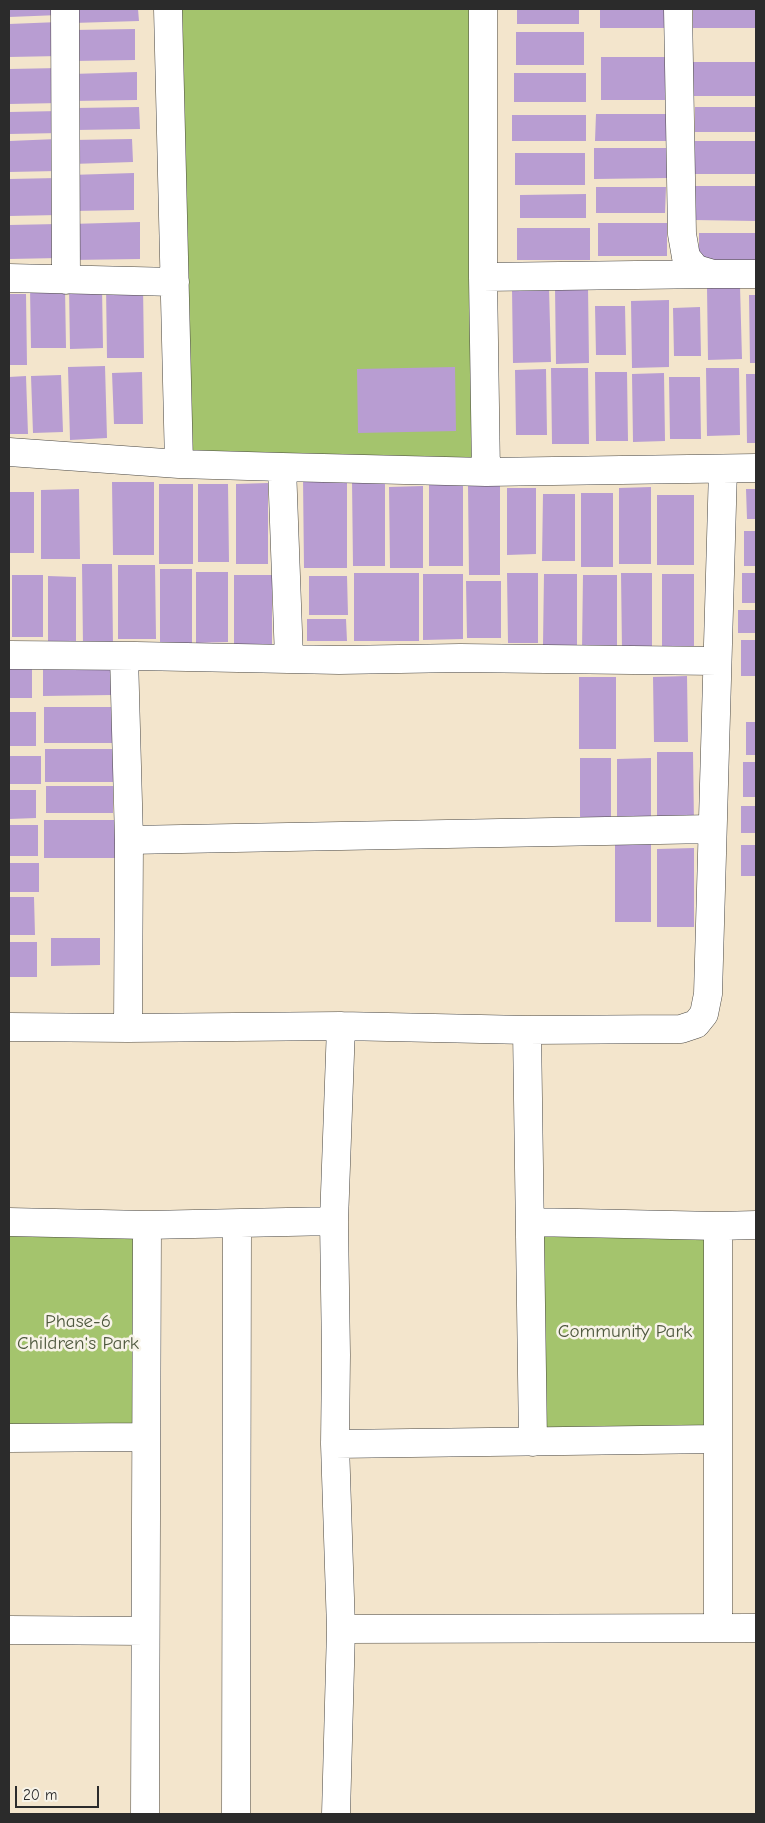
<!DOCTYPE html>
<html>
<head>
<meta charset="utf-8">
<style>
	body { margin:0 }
	#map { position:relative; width:765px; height:1823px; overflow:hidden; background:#f3e5cc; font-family:"Comic Neue",sans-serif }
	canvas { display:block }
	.frame { position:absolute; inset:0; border:10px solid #2b2b2b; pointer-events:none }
	.scale { position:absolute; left:15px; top:1786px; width:84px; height:22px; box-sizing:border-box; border:2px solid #2b2b2b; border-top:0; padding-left:6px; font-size:15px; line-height:18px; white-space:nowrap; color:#2b2b2b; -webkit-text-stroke:4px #f7f3e8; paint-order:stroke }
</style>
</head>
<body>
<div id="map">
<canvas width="765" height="1823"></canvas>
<div class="frame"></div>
<div class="scale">20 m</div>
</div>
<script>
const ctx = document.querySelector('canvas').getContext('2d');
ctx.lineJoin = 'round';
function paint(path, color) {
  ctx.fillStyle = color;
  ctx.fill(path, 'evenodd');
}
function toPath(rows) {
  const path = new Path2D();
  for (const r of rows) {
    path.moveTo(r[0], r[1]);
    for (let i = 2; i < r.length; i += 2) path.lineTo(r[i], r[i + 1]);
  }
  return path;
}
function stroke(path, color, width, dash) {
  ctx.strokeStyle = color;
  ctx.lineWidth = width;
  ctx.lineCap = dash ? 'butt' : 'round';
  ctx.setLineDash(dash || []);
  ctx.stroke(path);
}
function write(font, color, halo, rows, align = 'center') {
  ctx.font = font + ' "Comic Neue",sans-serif';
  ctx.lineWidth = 5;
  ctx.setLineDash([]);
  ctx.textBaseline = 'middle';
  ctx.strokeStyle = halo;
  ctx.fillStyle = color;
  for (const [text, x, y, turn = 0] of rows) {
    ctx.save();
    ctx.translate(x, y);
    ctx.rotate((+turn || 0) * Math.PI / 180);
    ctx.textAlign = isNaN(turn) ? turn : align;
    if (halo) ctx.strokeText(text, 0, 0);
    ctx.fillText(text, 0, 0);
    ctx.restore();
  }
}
const green = toPath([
	[171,9,484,9,480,467,180,463],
	[531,1222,718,1226,718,1439,533,1442],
	[9,1223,147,1228,146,1437,9,1438]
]);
const building = toPath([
	[9,9,58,9,59,15,9,17],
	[73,9,138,9,139,21,73,23],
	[517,9,579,9,579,24,517,24],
	[600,9,666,9,666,28,600,28],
	[693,9,756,9,756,28,693,28],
	[59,22,60,56,9,57,9,24],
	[135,29,135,60,74,61,73,30],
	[516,32,584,32,584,65,516,65],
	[601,57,665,57,665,100,601,100],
	[691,62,756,62,756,96,691,96],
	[59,68,60,103,9,104,9,69],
	[137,72,137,100,72,101,72,74],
	[514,73,586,73,586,102,514,102],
	[139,107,140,129,76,130,75,108],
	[695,107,756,107,756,132,695,132],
	[60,111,60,133,9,134,9,112],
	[596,114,668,114,668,141,595,141],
	[512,115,586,115,586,141,512,141],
	[57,139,57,171,9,172,9,141],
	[132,139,133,162,72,164,72,140],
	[693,141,756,141,756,174,693,174],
	[594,148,668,148,668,178,594,179],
	[515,153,585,153,585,185,515,185],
	[134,173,134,210,71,211,70,175],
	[57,178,58,215,9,216,9,179],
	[695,186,756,186,756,221,694,220],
	[596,187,666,187,665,213,596,213],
	[586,194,586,218,520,218,520,195],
	[140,222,140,259,72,260,71,224],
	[598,223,667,223,667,256,598,256],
	[58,224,59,258,9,259,9,225],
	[517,228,590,228,590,260,517,260],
	[699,233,756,233,756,261,699,261],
	[143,285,144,358,107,358,106,286],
	[740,286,742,359,708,360,707,287],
	[65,287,66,348,31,348,30,288],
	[69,287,102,287,103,348,70,349],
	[555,287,588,287,589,363,556,364],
	[512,288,549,288,551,362,513,363],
	[9,294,26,294,27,365,9,365],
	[749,295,756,295,756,363,750,363],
	[669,300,669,367,632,368,631,301],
	[595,306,625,306,626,355,596,355],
	[700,307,701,356,674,356,673,308],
	[105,366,107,438,70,440,68,367],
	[455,367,456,431,358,433,357,369],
	[551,368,588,368,589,444,552,444],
	[706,368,739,368,740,435,707,436],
	[546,369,547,435,516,435,515,370],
	[142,372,143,424,114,424,112,373],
	[595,372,627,372,628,441,596,441],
	[664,373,665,441,633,442,632,374],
	[746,374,756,374,756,443,747,443],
	[61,375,63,432,33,433,31,376],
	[26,376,28,434,9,434,9,377],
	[669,377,700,377,701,439,670,439],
	[303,478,347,478,347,568,304,568],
	[352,481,385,481,385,566,353,566],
	[112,482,154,482,154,555,113,555],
	[268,483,268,564,236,564,236,484],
	[159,484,193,484,193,564,159,564],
	[198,484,228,484,229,562,198,562],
	[429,485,463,485,463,566,429,566],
	[423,486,423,568,390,568,389,487],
	[468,486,500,486,500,575,469,575],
	[651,487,651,564,619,564,619,488],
	[507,488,536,488,536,554,507,555],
	[79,489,80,559,41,559,41,490],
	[746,489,756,489,756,519,747,519],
	[9,492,34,492,34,553,9,553],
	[581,493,613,493,613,567,581,567],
	[543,494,575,494,575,561,542,561],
	[657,495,694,495,694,565,657,565],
	[744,531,756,531,756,566,744,566],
	[82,564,112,564,113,646,83,646],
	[118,565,155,565,156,639,118,639],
	[160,569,192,569,192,646,160,646],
	[196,572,228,572,228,642,196,643],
	[354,573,419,573,419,641,354,641],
	[507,573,538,573,538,643,508,643],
	[621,573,652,573,652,651,622,651],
	[742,573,756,573,756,603,742,603],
	[423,574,463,574,463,639,423,640],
	[544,574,577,574,577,645,543,645],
	[662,574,694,574,694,646,662,647],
	[12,575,43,575,43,637,12,637],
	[234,575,272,575,272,646,234,646],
	[583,575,617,575,617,650,582,650],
	[48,576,76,577,76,645,48,645],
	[309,576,347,576,348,615,309,615],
	[466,581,501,581,501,638,467,638],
	[738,610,756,610,756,633,738,633],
	[307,619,346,619,347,641,307,641],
	[741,640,756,640,756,676,741,676],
	[43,662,112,662,112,695,43,696],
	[9,663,32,663,32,698,9,698],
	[687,676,688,742,654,742,653,677],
	[579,677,616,677,616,749,579,749],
	[44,707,116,707,116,743,44,743],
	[9,712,36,712,36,746,9,746],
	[746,722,756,722,756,755,746,755],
	[45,749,114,749,114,782,45,782],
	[657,752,693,752,694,824,657,824],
	[9,756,41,756,41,784,9,784],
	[580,758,611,758,611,817,580,817],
	[651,758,651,824,617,824,617,759],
	[743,762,756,762,756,797,743,797],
	[46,786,113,786,113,813,46,813],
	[9,790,36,790,36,818,9,819],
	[741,806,756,806,756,833,741,833],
	[44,820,115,820,115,858,44,858],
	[9,825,38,825,38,856,9,856],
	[615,844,651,844,651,922,615,922],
	[741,845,756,845,756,876,741,876],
	[694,848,694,927,657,927,657,849],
	[9,863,39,863,39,892,9,892],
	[9,897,34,897,35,935,9,935],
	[51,938,100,938,100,965,51,966],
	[9,942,37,942,37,977,9,977]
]);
const street = toPath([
	[65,9,66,280],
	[168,9,179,464],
	[483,9,483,277,486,472],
	[678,9,682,234,686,257,696,269,713,274,756,274],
	[483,277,713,274],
	[9,278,175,282],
	[9,452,179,464,282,467,486,472,756,468],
	[282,467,289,659],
	[9,655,136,656,339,660,460,658,717,661],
	[124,656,129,840,128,1028],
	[129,840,712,829],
	[9,1027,128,1028,341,1026,527,1030,681,1029,696,1024,704,1014,708,994,723,469],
	[527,1030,533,1442],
	[9,1222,147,1225,334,1221],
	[531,1222,718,1226,756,1225],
	[9,1438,146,1437],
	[335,1444,718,1439],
	[718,1628,718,1226],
	[341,1629,756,1628],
	[9,1630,145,1631],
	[145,1814,147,1225],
	[236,1814,237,1224],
	[336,1814,341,1629,335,1444,336,1355,334,1221,341,1026]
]);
const parkNames = [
	["Phase-6",78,1322],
	["Children's Park",78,1344],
	["Community Park",625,1332]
];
paint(green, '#a4c46d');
paint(building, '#b89dd2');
stroke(street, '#494743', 29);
stroke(street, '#fff', 28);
write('19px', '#4f593f', '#f7f3e8', parkNames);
</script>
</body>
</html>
